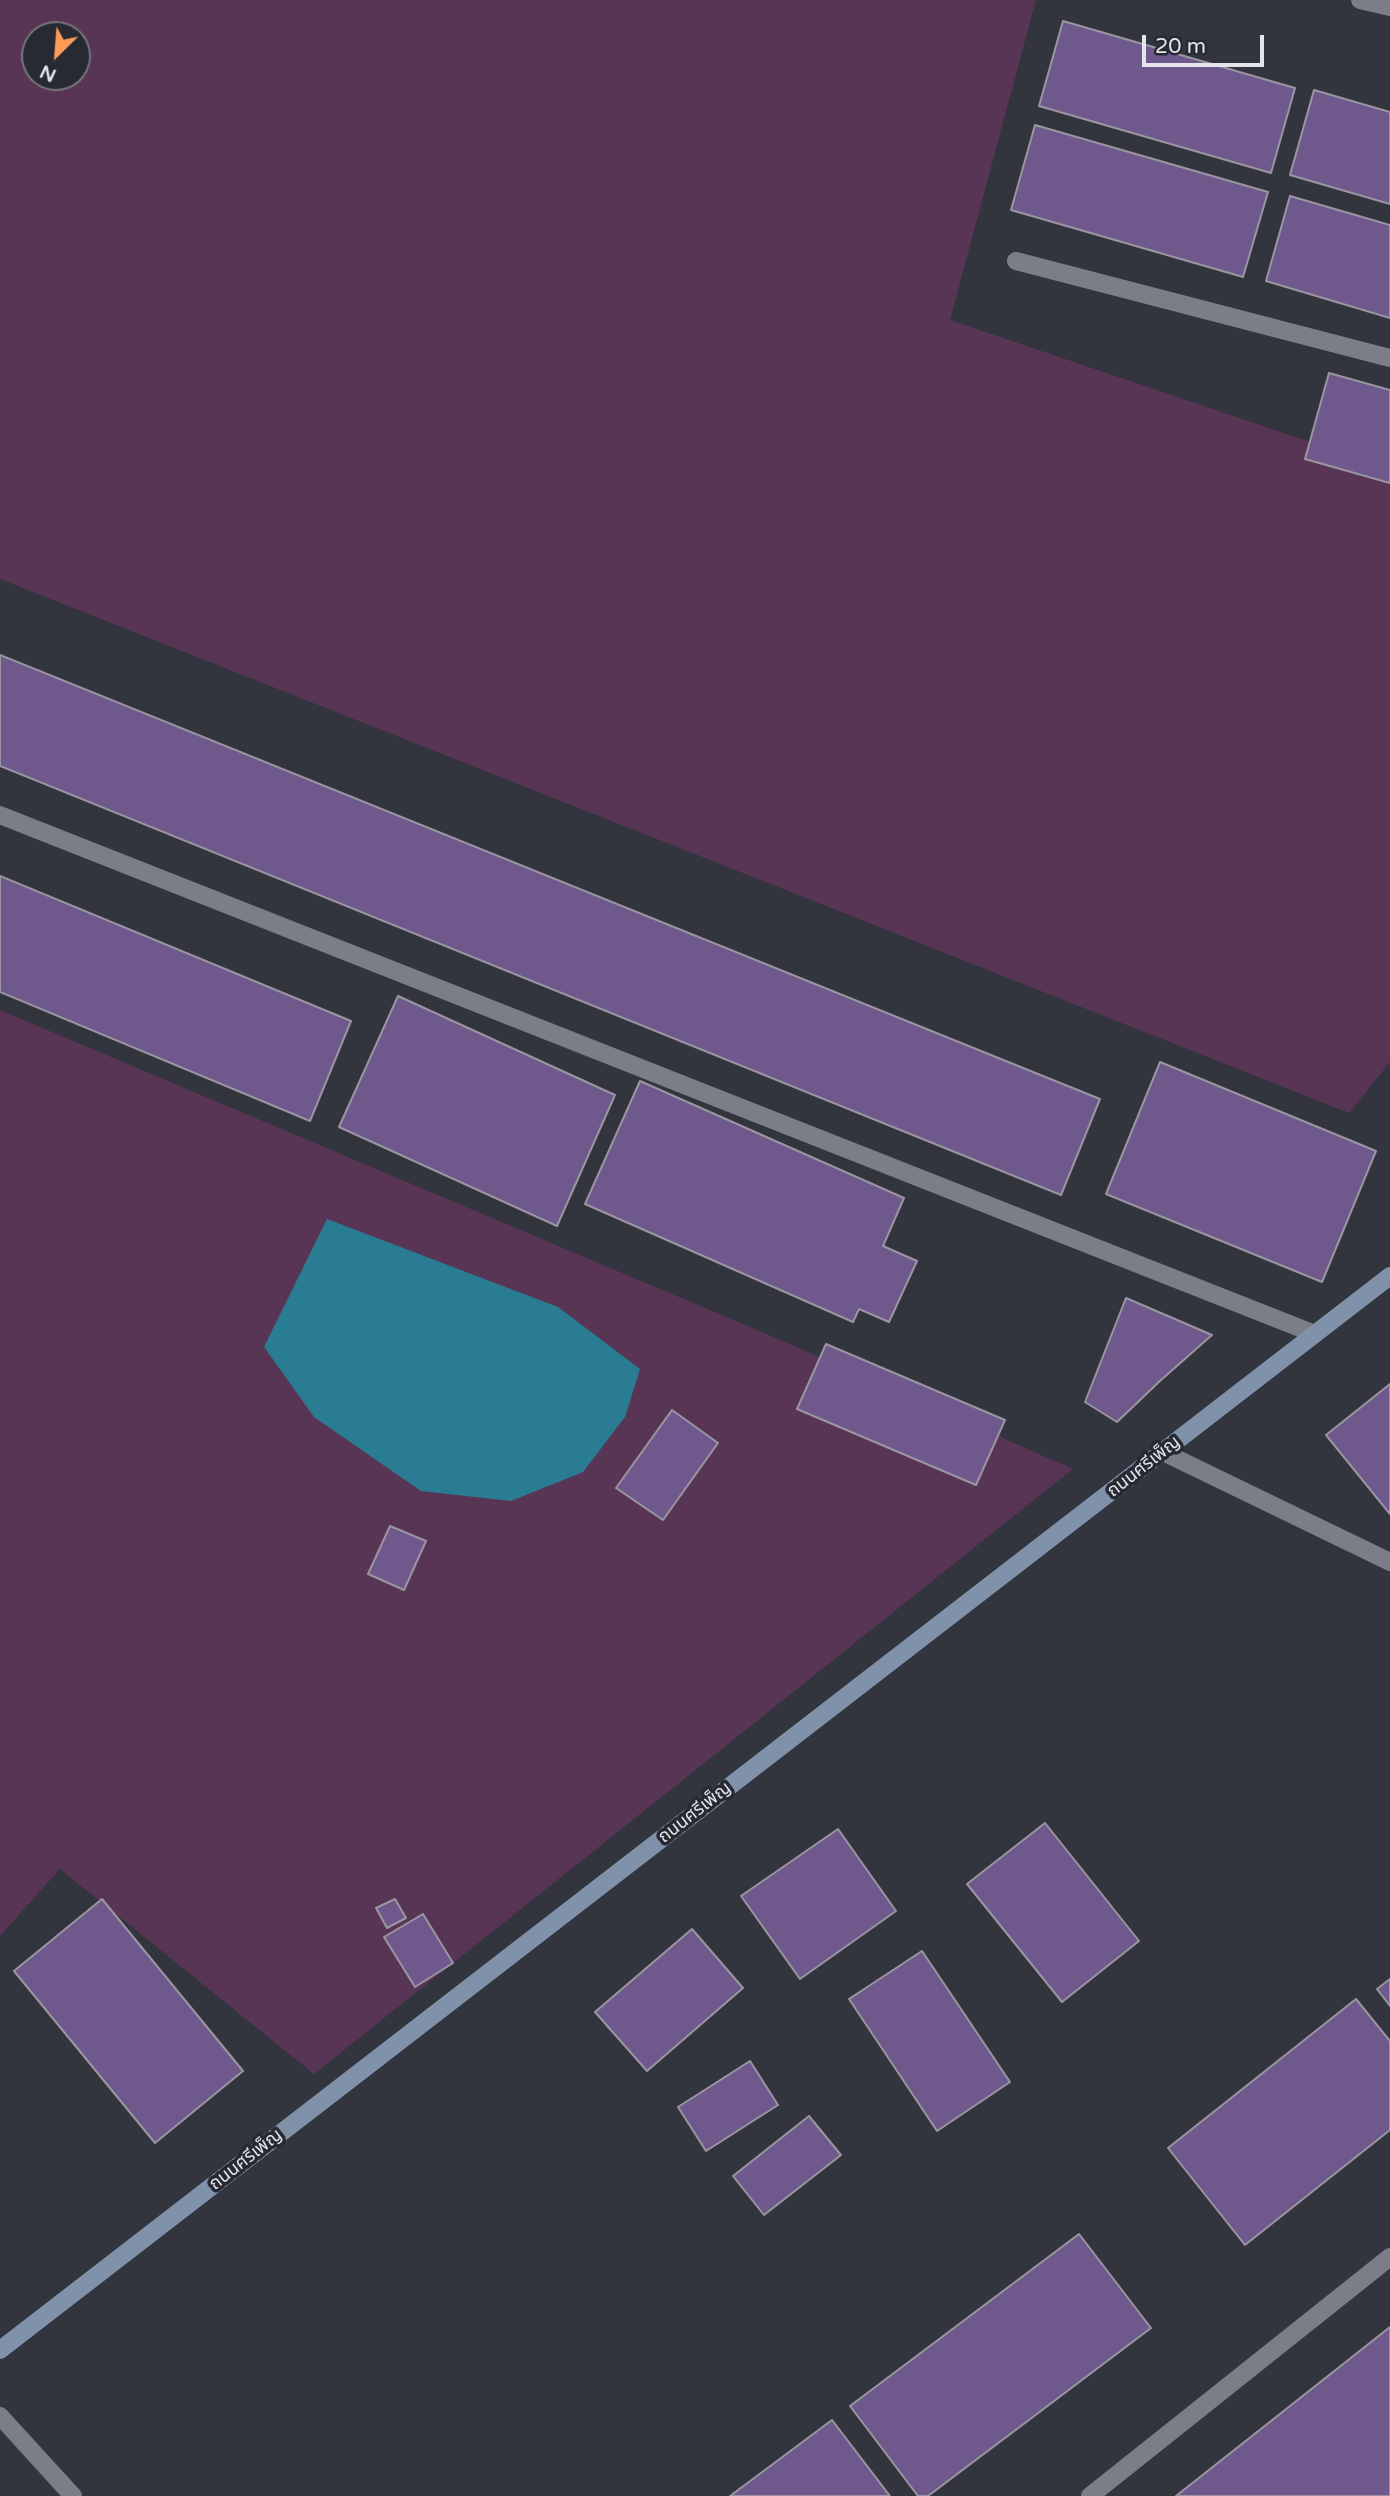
<!DOCTYPE html>
<html>
<head>
<meta charset="utf-8">
<style>
	body { margin:0 }
	#map { position:relative; width:1390px; height:2496px; overflow:hidden; background:#32343e; font-family:"Varela Round",sans-serif }
	canvas { display:block }
	.north { position:absolute; left:21px; top:21px; width:70px; height:70px; box-sizing:border-box; background:#282a33; border:2px solid #73757d; border-radius:50%; rotate:205deg; font-size:19px; font-weight:700; line-height:28px; text-align:center; color:#e4e5eb }
	.north::after { content:''; display:block; margin:auto; width:24px; height:32px; background:#fe9c57; clip-path:polygon(50% 0,100% 100%,50% 72%,0 100%) }
	.scale { position:absolute; left:1142px; top:35px; width:122px; height:32px; box-sizing:border-box; border:4px solid #e4e5eb; border-top:0; padding-left:9px; font-size:21px; line-height:24px; white-space:nowrap; color:#e4e5eb; -webkit-text-stroke:5px #282a33; paint-order:stroke }
</style>
</head>
<body>
<div id="map">
<canvas width="1390" height="2496"></canvas>
<div class="north">N</div>
<div class="scale">20 m</div>
</div>
<script>
const ctx = document.querySelector('canvas').getContext('2d');
ctx.lineJoin = 'round';
function paint(path, color) {
  ctx.fillStyle = color;
  ctx.fill(path, 'evenodd');
}
function toPath(rows) {
  const path = new Path2D();
  for (const r of rows) {
    path.moveTo(r[0], r[1]);
    for (let i = 2; i < r.length; i += 2) path.lineTo(r[i], r[i + 1]);
  }
  return path;
}
function stroke(path, color, width, dash) {
  ctx.strokeStyle = color;
  ctx.lineWidth = width;
  ctx.lineCap = dash ? 'butt' : 'round';
  ctx.setLineDash(dash || []);
  ctx.stroke(path);
}
function write(font, color, halo, rows, align = 'center') {
  ctx.font = font + ' "Varela Round","Noto Sans Thai",sans-serif';
  ctx.lineWidth = 7;
  ctx.setLineDash([]);
  ctx.textBaseline = 'middle';
  ctx.strokeStyle = halo;
  ctx.fillStyle = color;
  for (const [text, x, y, turn = 0] of rows) {
    ctx.save();
    ctx.translate(x, y);
    ctx.rotate((+turn || 0) * Math.PI / 180);
    ctx.textAlign = isNaN(turn) ? turn : align;
    if (halo) ctx.strokeText(text, 0, 0);
    ctx.fillText(text, 0, 0);
    ctx.restore();
  }
}
const green = toPath([
	[0,0,1036,0,950,320,1390,469,1390,1062,1349,1113,0,579],
	[35,35,77,35,77,77,35,77],
	[0,1010,769,1335,1073,1469,314,2074,60,1869,0,1936]
]);
const water = toPath([
	[327,1219,558,1307,640,1369,625,1417,583,1472,511,1501,421,1491,314,1417,264,1347]
]);
const building = toPath([
	[1063,21,1295,88,1271,173,1039,106,1063,21],
	[1314,90,1390,112,1390,204,1290,175,1314,90],
	[1035,125,1268,192,1243,277,1011,210,1035,125],
	[1290,196,1390,225,1390,318,1266,281,1290,196],
	[1329,373,1390,390,1390,483,1305,459,1329,373],
	[0,655,1100,1099,1061,1195,0,766,0,655],
	[0,876,351,1021,310,1121,0,992,0,876],
	[398,996,615,1095,557,1226,339,1127,398,996],
	[1160,1062,1376,1151,1322,1282,1106,1194,1160,1062],
	[640,1081,904,1198,883,1246,917,1261,889,1322,859,1309,853,1322,585,1204,640,1081],
	[1126,1298,1212,1335,1161,1380,1117,1422,1085,1402,1126,1298],
	[826,1344,1005,1420,976,1485,797,1409,826,1344],
	[1390,1384,1390,1514,1326,1435,1390,1384],
	[672,1410,718,1443,663,1520,616,1488,672,1410],
	[390,1526,426,1541,404,1590,368,1574,390,1526],
	[1045,1823,1139,1941,1062,2002,967,1884,1045,1823],
	[838,1829,896,1911,800,1979,741,1896,838,1829],
	[102,1899,243,2071,155,2143,14,1971,102,1899],
	[395,1899,406,1918,387,1928,376,1908,395,1899],
	[423,1914,453,1963,415,1987,384,1937,423,1914],
	[692,1929,743,1988,647,2071,595,2012,692,1929],
	[922,1951,1010,2082,937,2131,849,1999,922,1951],
	[1390,1979,1390,2006,1377,1989,1390,1979],
	[1356,1999,1390,2041,1390,2130,1245,2245,1168,2148,1356,1999],
	[750,2061,778,2105,706,2151,678,2107,750,2061],
	[809,2116,841,2155,764,2215,733,2176,809,2116],
	[1079,2234,1151,2328,928,2496,918,2496,850,2406,1079,2234],
	[1390,2327,1390,2496,1176,2496,1390,2327],
	[832,2420,890,2496,730,2496,832,2420]
]);
const lane = toPath([
	[0,2416,73,2496],
	[1090,2496,1390,2257]
]);
const street = toPath([
	[1360,0,1390,7],
	[1016,261,1390,358],
	[0,815,1315,1334],
	[1163,1452,1390,1562]
]);
const secondary = toPath([
	[0,2350,1390,1276]
]);
const streetNames = [
	["ถนนศรีเพ็ญ",1144,1467,-38],
	["ถนนศรีเพ็ญ",695,1813,-38],
	["ถนนศรีเพ็ญ",246,2160,-38]
];
paint(green, '#583554');
paint(water, '#2a7c92');
paint(building, '#6e588c');
stroke(building, '#9a96a1', 2);
stroke(lane, '#7b7e89', 18);
stroke(street, '#7b7e89', 18);
stroke(secondary, '#7f92aa', 18);
write('18px', '#e4e5eb', '#282a33', streetNames);
</script>
</body>
</html>
